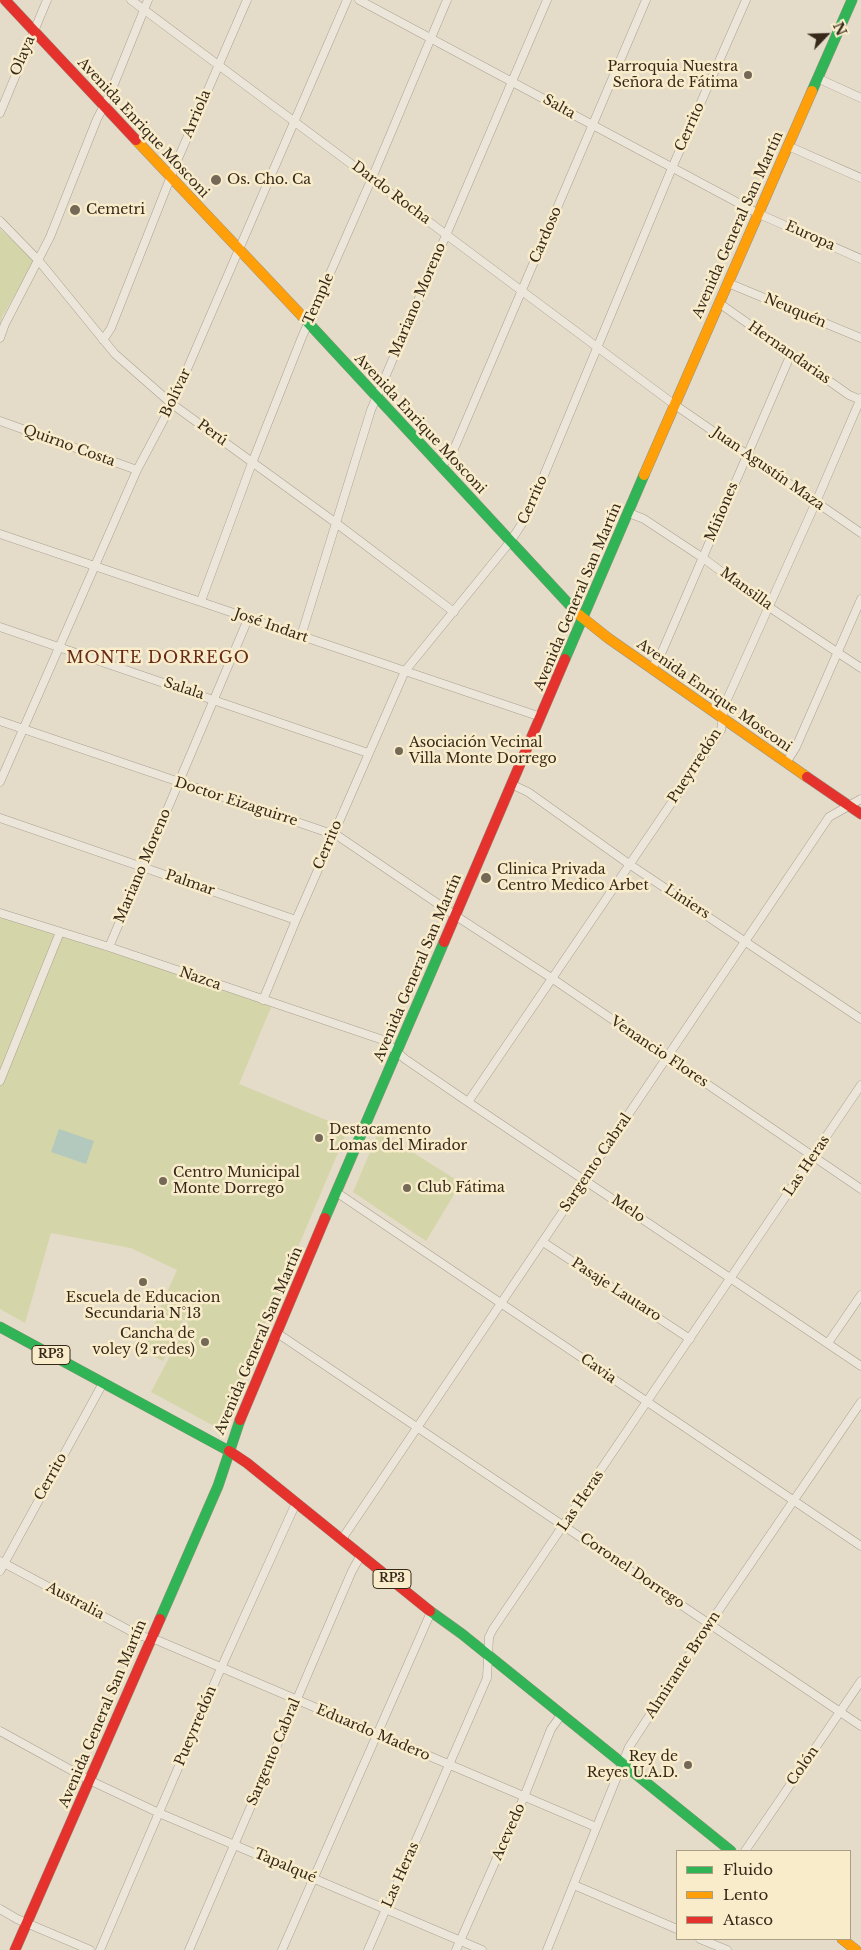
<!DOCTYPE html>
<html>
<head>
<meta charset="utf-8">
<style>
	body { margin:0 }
	#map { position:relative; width:861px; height:1950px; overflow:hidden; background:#e4dcc8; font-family:"Libre Baskerville",serif }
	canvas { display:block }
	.legend { position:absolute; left:676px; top:1850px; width:175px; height:90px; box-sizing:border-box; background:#f8eccb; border:1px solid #ab9e84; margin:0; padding:6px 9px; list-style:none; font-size:15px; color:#37291a }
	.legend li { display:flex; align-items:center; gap:10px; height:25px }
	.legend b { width:25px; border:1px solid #ab9e84 }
	.north { position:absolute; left:801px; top:10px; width:50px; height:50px; -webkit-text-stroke:4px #f8eccb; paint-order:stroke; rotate:66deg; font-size:14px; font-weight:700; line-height:20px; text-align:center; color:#37291a }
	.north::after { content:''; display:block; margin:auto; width:18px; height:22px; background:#37291a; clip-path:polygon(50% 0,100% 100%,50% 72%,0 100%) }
</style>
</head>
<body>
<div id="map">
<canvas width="861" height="1950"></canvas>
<ul class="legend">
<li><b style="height:6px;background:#30b455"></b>Fluido</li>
<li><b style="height:6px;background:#ff9f0a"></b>Lento</li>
<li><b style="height:6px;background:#e5322d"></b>Atasco</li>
</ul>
<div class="north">N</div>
</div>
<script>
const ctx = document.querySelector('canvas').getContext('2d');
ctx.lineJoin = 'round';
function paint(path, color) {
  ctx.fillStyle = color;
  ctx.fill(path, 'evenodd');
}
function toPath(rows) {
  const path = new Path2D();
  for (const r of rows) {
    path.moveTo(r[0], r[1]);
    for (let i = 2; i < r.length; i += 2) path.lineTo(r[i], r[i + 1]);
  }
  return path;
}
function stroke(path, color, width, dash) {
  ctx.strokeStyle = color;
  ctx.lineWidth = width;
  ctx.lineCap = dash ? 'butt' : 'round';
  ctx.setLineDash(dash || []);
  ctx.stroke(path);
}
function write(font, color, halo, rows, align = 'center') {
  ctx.font = font + ' "Libre Baskerville",serif';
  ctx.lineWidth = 5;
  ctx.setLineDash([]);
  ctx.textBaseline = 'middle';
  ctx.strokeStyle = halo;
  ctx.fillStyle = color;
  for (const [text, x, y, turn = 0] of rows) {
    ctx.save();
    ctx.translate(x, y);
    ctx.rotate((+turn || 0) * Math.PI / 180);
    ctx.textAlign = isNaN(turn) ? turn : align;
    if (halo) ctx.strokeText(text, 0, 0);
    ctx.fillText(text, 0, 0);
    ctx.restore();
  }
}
const green = toPath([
	[0,229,35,260,2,317,0,325],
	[0,916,272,1005,239,1084,348,1129,224,1422,220,1424,214,1426,151,1392,188,1322,160,1308,177,1270,131,1248,51,1233,25,1323,0,1309],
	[379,1131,461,1183,426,1241,353,1192],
	[162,1310,183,1321,163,1361,141,1350]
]);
const water = toPath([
	[59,1129,94,1141,86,1164,51,1152]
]);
const street = toPath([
	[131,0,675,405,861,533],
	[359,0,759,214,861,259],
	[817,78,861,98],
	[0,113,47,0],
	[788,146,861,178],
	[0,221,39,261,115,354,172,404,336,523,454,612],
	[728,283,861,338],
	[719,303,849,395,861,400],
	[0,338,5,324,50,237,97,119,110,94,148,0],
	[103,340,111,328,177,161,247,0],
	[0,421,137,470],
	[441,466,451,456,646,0],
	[629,513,644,519,703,558,769,607,861,668],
	[0,534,541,717],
	[201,601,252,463,302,337,372,178,447,0],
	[0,627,368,753],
	[301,636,371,410,547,0],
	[651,669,661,654,791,354],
	[0,721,338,836,456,916,553,979,861,1189],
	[786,763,796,747,861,599],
	[0,782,137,470,172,404,347,0],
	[513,785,528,792,629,864,861,1019],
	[0,818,296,920],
	[0,913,109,947,383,1040,405,1059,468,1102,861,1366],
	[109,947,248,619],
	[263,1000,296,920,405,671,510,542,527,516,672,168,746,0],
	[0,1081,60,932],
	[468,1102,721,730,725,704,816,502,861,398],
	[336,1192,861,1546],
	[543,1242,690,1339],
	[277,1333,861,1726],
	[828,1343,861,1295],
	[342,1539,829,817,861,799],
	[0,1561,138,1635,159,1641,596,1827],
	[0,1571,103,1383],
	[0,1731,89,1780,159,1813,482,1950],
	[745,1851,861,1681],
	[574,1885,677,1929],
	[0,1909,17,1919,90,1950],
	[700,1939,727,1950],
	[100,1950,221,1668,296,1503],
	[189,1950,352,1571,361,1555],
	[282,1950,431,1612],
	[368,1950,487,1678,489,1637,493,1629,861,1085],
	[456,1950,524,1797,551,1729,562,1714],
	[547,1950,629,1747,710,1623,861,1402]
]);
const fast = toPath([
	[812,91,852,0],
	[302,316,578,614],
	[565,659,644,475],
	[325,1218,444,942],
	[0,1327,229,1451],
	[430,1611,462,1634,731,1851],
	[160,1619,218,1486,240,1420]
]);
const slow = toPath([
	[136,140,302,316],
	[644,475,812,91],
	[578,614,608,638,807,777],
	[842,1939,856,1950]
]);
const jam = toPath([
	[5,0,136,140],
	[807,777,861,814],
	[444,942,565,659],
	[240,1420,325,1218],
	[229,1451,247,1463,430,1611],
	[15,1950,160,1619]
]);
const markers = [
	[748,75,5,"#746857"],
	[216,180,6,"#746857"],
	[75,210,6,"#746857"],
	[399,751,5,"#746857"],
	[486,878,6,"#746857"],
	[319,1138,5,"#746857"],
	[163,1181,5,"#746857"],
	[407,1188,5,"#746857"],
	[143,1282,5,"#746857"],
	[205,1342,5,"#746857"],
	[688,1765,5,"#746857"]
];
const shields = [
	[51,1355,38],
	[392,1579,38]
];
const shieldNames = [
	["RP3",51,1355],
	["RP3",392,1579]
];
const streetNames = [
	["Olaya",23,56,-67],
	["Salta",559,107,29],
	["Arriola",197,114,-67],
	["Cerrito",690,127,-66],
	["Avenida Enrique Mosconi",143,128,47],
	["Dardo Rocha",391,193,37],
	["Avenida General San Martín",738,225,-66],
	["Cardoso",546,235,-67],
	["Europa",810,236,24],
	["Temple",319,299,-66],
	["Mariano Moreno",418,300,-67],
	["Neuquén",795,311,23],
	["Hernandarias",789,353,35],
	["Bolívar",176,393,-65],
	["Avenida Enrique Mosconi",420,424,47],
	["Perú",212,433,36],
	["Quirno Costa",69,446,20],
	["Juan Agustín Maza",768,469,35],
	["Cerrito",533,500,-66],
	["Miñones",722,512,-67],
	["Mansilla",746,589,36],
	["Avenida General San Martín",578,597,-67],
	["José Indart",271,626,19],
	["Salala",184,689,18],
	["Avenida Enrique Mosconi",714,696,35],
	["Pueyrredón",695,766,-57],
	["Doctor Eizaguirre",236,802,18],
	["Cerrito",328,845,-67],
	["Mariano Moreno",143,866,-67],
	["Palmar",190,883,19],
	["Liniers",687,902,33],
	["Avenida General San Martín",418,968,-67],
	["Nazca",200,979,19],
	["Venancio Flores",659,1052,34],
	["Sargento Cabral",596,1163,-56],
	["Las Heras",807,1166,-56],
	["Melo",628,1209,34],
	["Pasaje Lautaro",616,1290,33],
	["Avenida General San Martín",259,1341,-67],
	["Cavia",598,1369,35],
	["Cerrito",51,1477,-61],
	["Las Heras",581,1501,-56],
	["Coronel Dorrego",632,1571,34],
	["Australia",75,1601,28],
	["Almirante Brown",683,1665,-57],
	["Avenida General San Martín",103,1714,-67],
	["Pueyrredón",196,1726,-67],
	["Eduardo Madero",373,1733,23],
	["Sargento Cabral",274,1752,-67],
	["Colón",803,1766,-55],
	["Acevedo",509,1832,-66],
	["Tapalqué",285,1866,23],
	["Las Heras",401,1875,-66]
];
const poiNames = [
	["Parroquia Nuestra",738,67,"right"],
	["Señora de Fátima",738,83,"right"],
	["Os. Cho. Ca",227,180],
	["Cemetri",86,210],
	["Asociación Vecinal",409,743],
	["Villa Monte Dorrego",409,759],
	["Clinica Privada",497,870],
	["Centro Medico Arbet",497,886],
	["Destacamento",329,1130],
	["Lomas del Mirador",329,1146],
	["Centro Municipal",173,1173],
	["Monte Dorrego",173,1189],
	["Club Fátima",417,1188],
	["Escuela de Educacion",143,1298,"center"],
	["Secundaria N°13",143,1314,"center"],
	["Cancha de",195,1334,"right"],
	["voley (2 redes)",195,1350,"right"],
	["Rey de",678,1757,"right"],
	["Reyes U.A.D.",678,1773,"right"]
];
const quarterNames = [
	["MONTE DORREGO",158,658]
];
paint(green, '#d4d5a9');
paint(water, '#b4c9bd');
stroke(street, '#a9a092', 9);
stroke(fast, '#989082', 11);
stroke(slow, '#989082', 11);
stroke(jam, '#989082', 11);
stroke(street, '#ece6da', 8);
stroke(fast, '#30b455', 10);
stroke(slow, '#ff9f0a', 10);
stroke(jam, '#e5322d', 10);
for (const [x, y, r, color] of markers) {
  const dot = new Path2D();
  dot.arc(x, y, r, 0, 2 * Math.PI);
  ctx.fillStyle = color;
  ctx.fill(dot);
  stroke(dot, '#f8eccb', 2);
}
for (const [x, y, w] of shields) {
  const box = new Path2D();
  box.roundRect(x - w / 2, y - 9.5, w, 19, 4);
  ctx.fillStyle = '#f8eccb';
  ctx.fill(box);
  stroke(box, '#37291a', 1);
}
write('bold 12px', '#37291a', null, shieldNames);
write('14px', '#37291a', '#f8eccb', streetNames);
write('14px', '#37291a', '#f8eccb', poiNames, 'left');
ctx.letterSpacing = '1px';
write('16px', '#672916', '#f8eccb', quarterNames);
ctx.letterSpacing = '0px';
</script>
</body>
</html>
